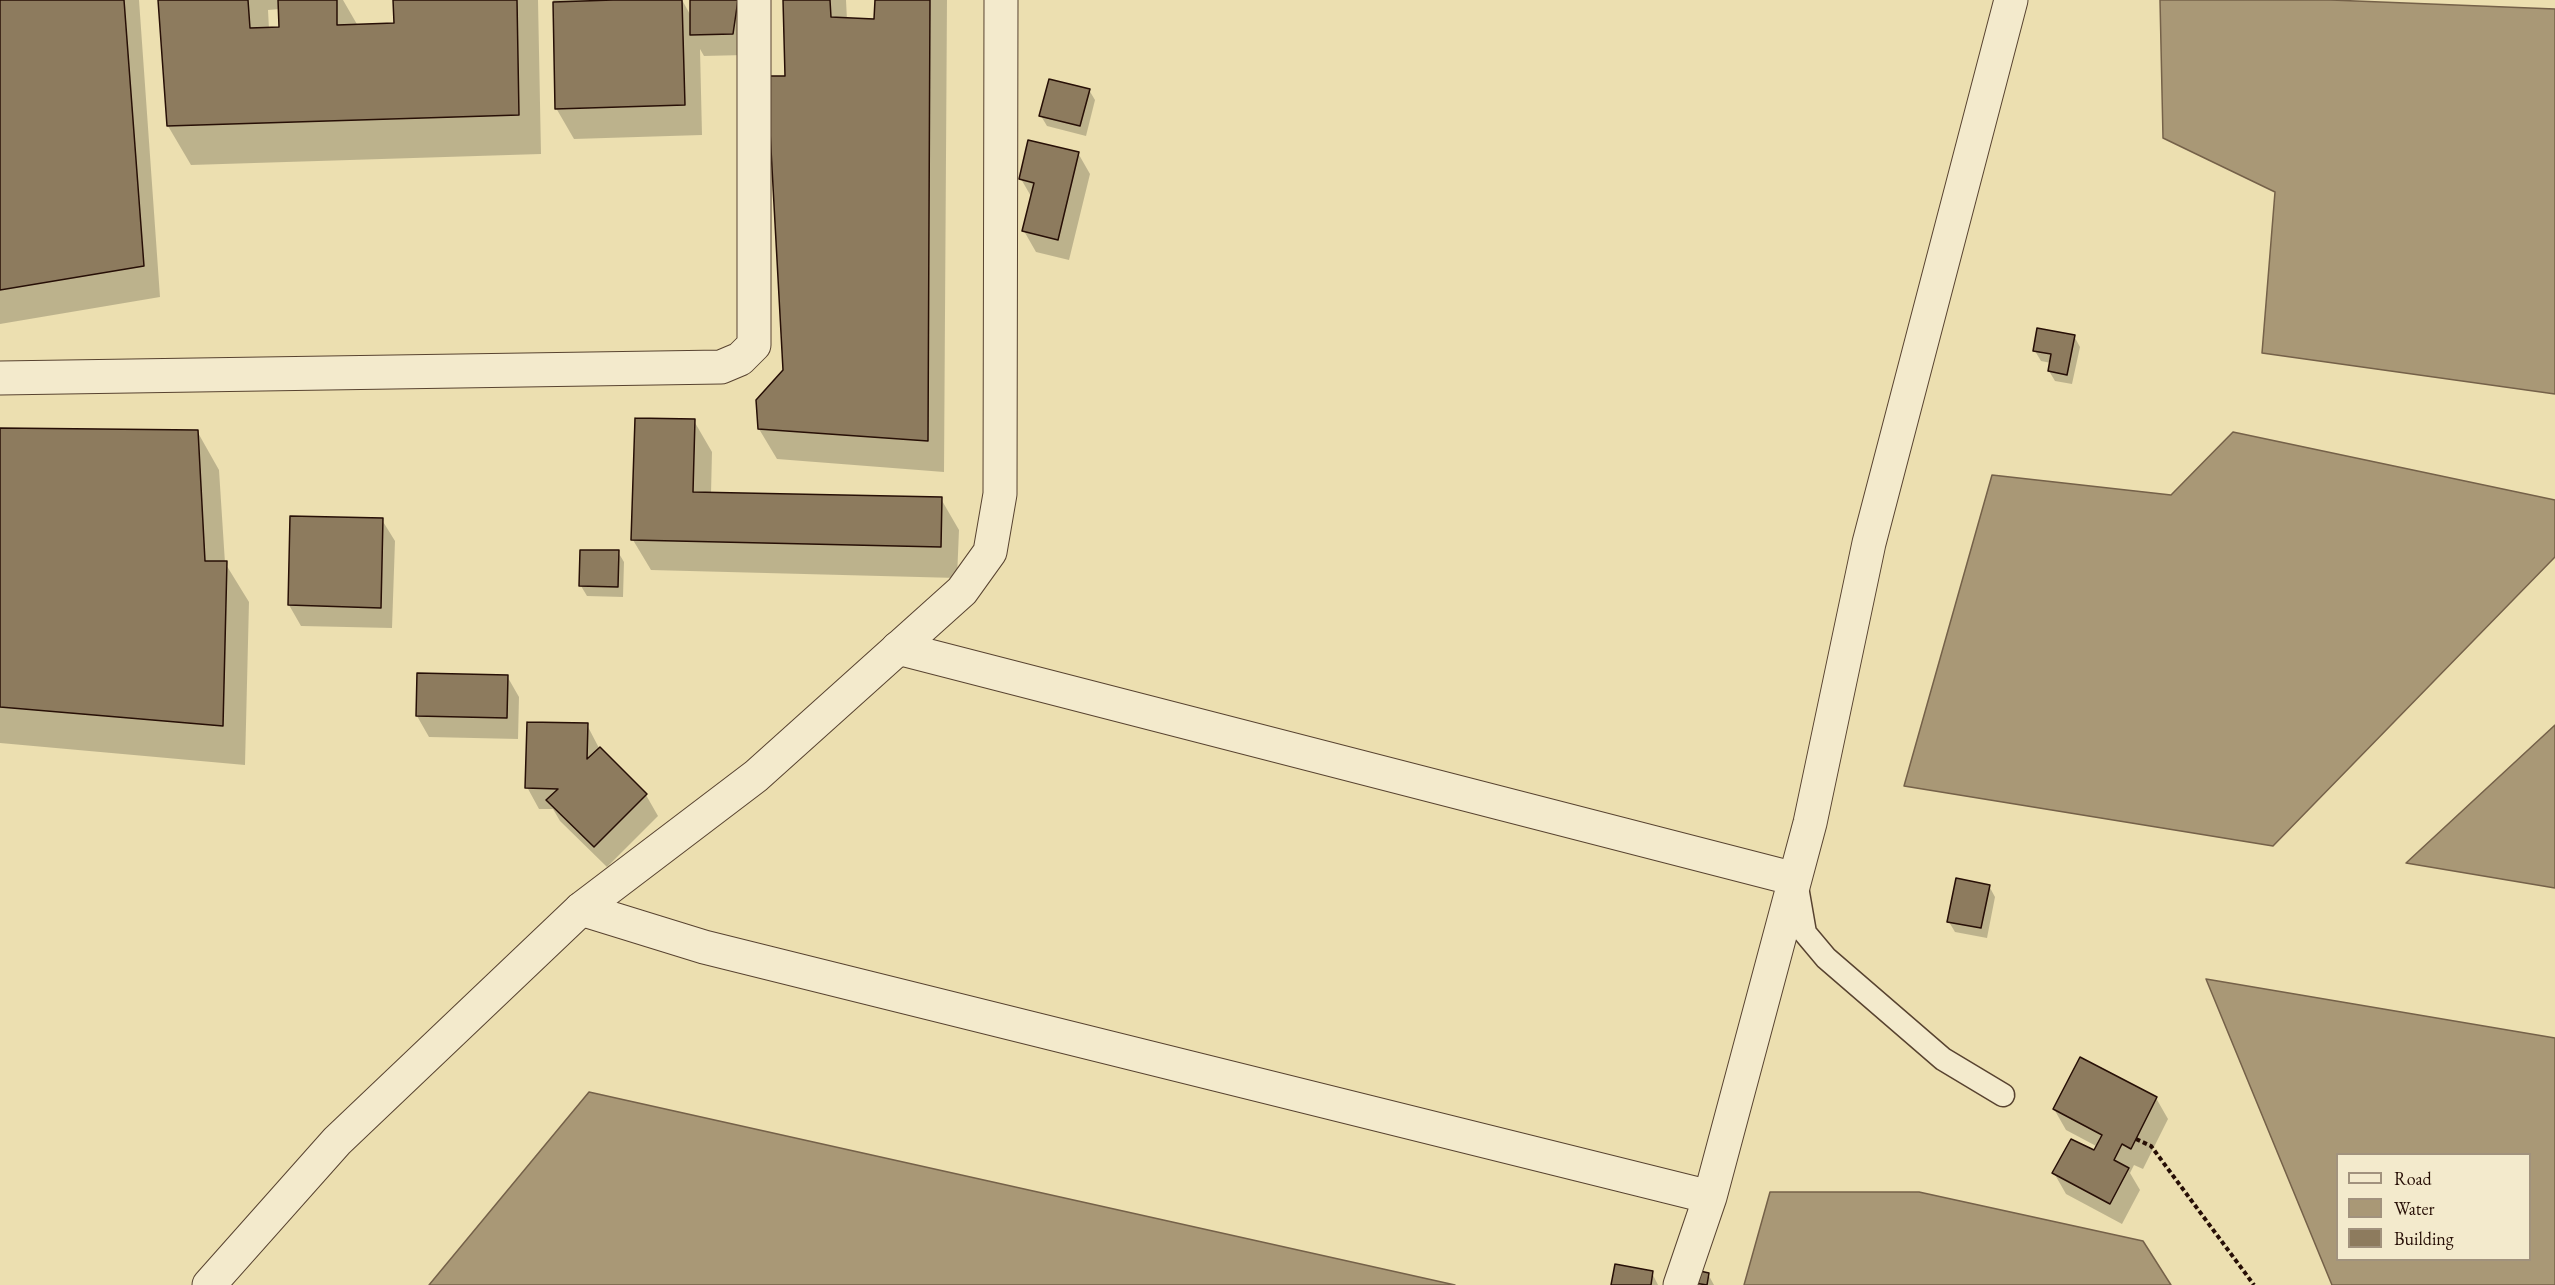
<!DOCTYPE html>
<html>
<head>
<meta charset="utf-8">
<style>
	body { margin:0 }
	#map { position:relative; width:2555px; height:1285px; overflow:hidden; background:#ecdfb0; font-family:"EB Garamond",serif }
	canvas { display:block }
	.legend { position:absolute; left:2336px; top:1153px; width:195px; height:108px; box-sizing:border-box; background:#f3eacc; border:2px solid #a1927d; margin:0; padding:8px 10px; list-style:none; font-size:18px; color:#270f06 }
	.legend li { display:flex; align-items:center; gap:12px; height:30px }
	.legend b { width:30px; border:2px solid #a1927d }
</style>
</head>
<body>
<div id="map">
<canvas width="2555" height="1285"></canvas>
<ul class="legend">
<li><b style="height:8px;background:#f3eacc"></b>Road</li>
<li><b style="height:16px;background:#a99876"></b>Water</li>
<li><b style="height:16px;background:#8d7b5e"></b>Building</li>
</ul>
</div>
<script>
const ctx = document.querySelector('canvas').getContext('2d');
ctx.lineJoin = 'round';
function paint(path, color) {
  ctx.fillStyle = color;
  ctx.fill(path, 'evenodd');
}
function toPath(rows) {
  const path = new Path2D();
  for (const r of rows) {
    path.moveTo(r[0], r[1]);
    for (let i = 2; i < r.length; i += 2) path.lineTo(r[i], r[i + 1]);
  }
  return path;
}
function stroke(path, color, width, dash) {
  ctx.strokeStyle = color;
  ctx.lineWidth = width;
  ctx.lineCap = dash ? 'butt' : 'round';
  ctx.setLineDash(dash || []);
  ctx.stroke(path);
}
const water = toPath([
	[2160,0,2331,0,2555,9,2555,394,2262,353,2275,192,2163,138,2160,0],
	[2233,432,2555,500,2555,557,2273,846,1904,786,1992,475,2171,495,2233,432],
	[2555,725,2555,888,2406,863,2555,725],
	[2206,979,2555,1038,2555,1285,2332,1285,2206,979],
	[2338,1154,2530,1154,2530,1260,2338,1260,2338,1154],
	[589,1092,1455,1285,429,1285,589,1092],
	[1770,1192,1919,1192,2143,1241,2171,1285,1744,1285,1770,1192]
]);
const shadow = toPath([
	[0,0,139,0,160,297,0,324],
	[160,0,343,0,358,26,395,25,395,0,538,0,541,154,191,165,168,126],
	[280,9,280,28,269,29,268,10],
	[553,0,589,0,589,2,682,0,691,16,691,0,752,0,745,55,704,56,700,49,702,135,574,139,556,108,555,4],
	[785,0,846,0,847,20,875,21,876,0,947,0,944,472,777,459,759,429,785,370,787,77],
	[1089,90,1095,100,1086,136,1047,126,1041,116],
	[1078,153,1090,174,1069,260,1036,252,1024,231,1032,198,1021,179],
	[2074,336,2080,347,2072,384,2055,381,2049,371,2051,363,2041,361,2035,351],
	[694,421,712,452,711,494,941,499,959,530,957,578,651,570,633,540],
	[0,430,197,431,219,470,225,563,249,602,245,765,0,743],
	[292,518,382,520,395,541,392,628,301,626,289,605],
	[618,552,624,562,623,597,587,596,581,586],
	[507,676,519,697,518,739,429,737,417,716],
	[587,725,599,748,646,795,658,816,607,867,560,821,553,809,539,809,527,787],
	[1989,886,1995,897,1987,938,1955,932,1949,922],
	[2156,1098,2168,1119,2143,1169,2134,1165,2130,1173,2140,1190,2122,1224,2066,1194,2054,1173,2095,1152,2098,1147,2066,1130,2054,1109],
	[1652,1273,1658,1285,1613,1285],
	[1708,1274,1714,1285,1691,1285]
]);
const building = toPath([
	[0,0,124,0,144,266,0,290,0,0],
	[158,0,248,0,250,28,279,27,278,0,337,0,337,25,394,23,393,0,517,0,519,115,167,126,158,0],
	[613,0,682,0,685,105,555,109,553,2,613,0],
	[690,0,738,0,733,34,690,35,690,0],
	[783,0,830,0,831,17,874,19,875,0,930,0,928,441,758,429,756,400,783,370,767,76,785,76,783,0],
	[1049,79,1090,89,1080,126,1039,116,1049,79],
	[1028,140,1079,152,1058,240,1022,231,1034,183,1019,179,1028,140],
	[2037,328,2075,335,2067,375,2048,371,2051,354,2033,351,2037,328],
	[635,418,695,419,693,492,942,497,941,547,631,540,635,418],
	[0,428,198,430,205,561,227,561,223,726,0,707,0,428],
	[290,516,383,518,381,608,288,605,290,516],
	[580,550,619,550,618,587,579,586,580,550],
	[417,673,508,675,507,718,416,716,417,673],
	[527,722,588,723,587,759,600,747,647,794,594,847,546,800,558,789,525,788,527,722],
	[1956,878,1990,885,1981,928,1947,922,1956,878],
	[2080,1057,2157,1097,2131,1149,2122,1144,2114,1160,2129,1168,2110,1204,2052,1173,2071,1139,2094,1150,2102,1135,2053,1109,2080,1057],
	[1615,1264,1653,1271,1651,1285,1611,1285,1615,1264],
	[1691,1269,1709,1273,1707,1285,1688,1282,1691,1269]
]);
const path = toPath([
	[2136,1139,2151,1146,2254,1285]
]);
const service = toPath([
	[1797,887,1805,933,1826,958,1943,1059,2003,1095]
]);
const minor = toPath([
	[0,378,721,367,740,359,754,345,754,0],
	[898,648,1795,879],
	[581,909,704,947,1710,1197,1810,823,1869,543,2011,0],
	[1680,1285,1710,1197]
]);
const tertiary = toPath([
	[209,1285,337,1141,581,909,756,776,962,591,990,552,1000,494,1001,0]
]);
paint(water, '#a99876');
stroke(water, '#756149', 1.5);
paint(shadow, '#0003');
paint(building, '#8d7b5e');
stroke(building, '#270f06', 1.5);
stroke(service, '#584330', 25);
stroke(minor, '#584330', 35);
stroke(tertiary, '#584330', 35);
stroke(path, '#270f06', 4, [4.5, 3]);
stroke(service, '#f3eacc', 22);
stroke(minor, '#f3eacc', 33);
stroke(tertiary, '#f3eacc', 33);
</script>
</body>
</html>
